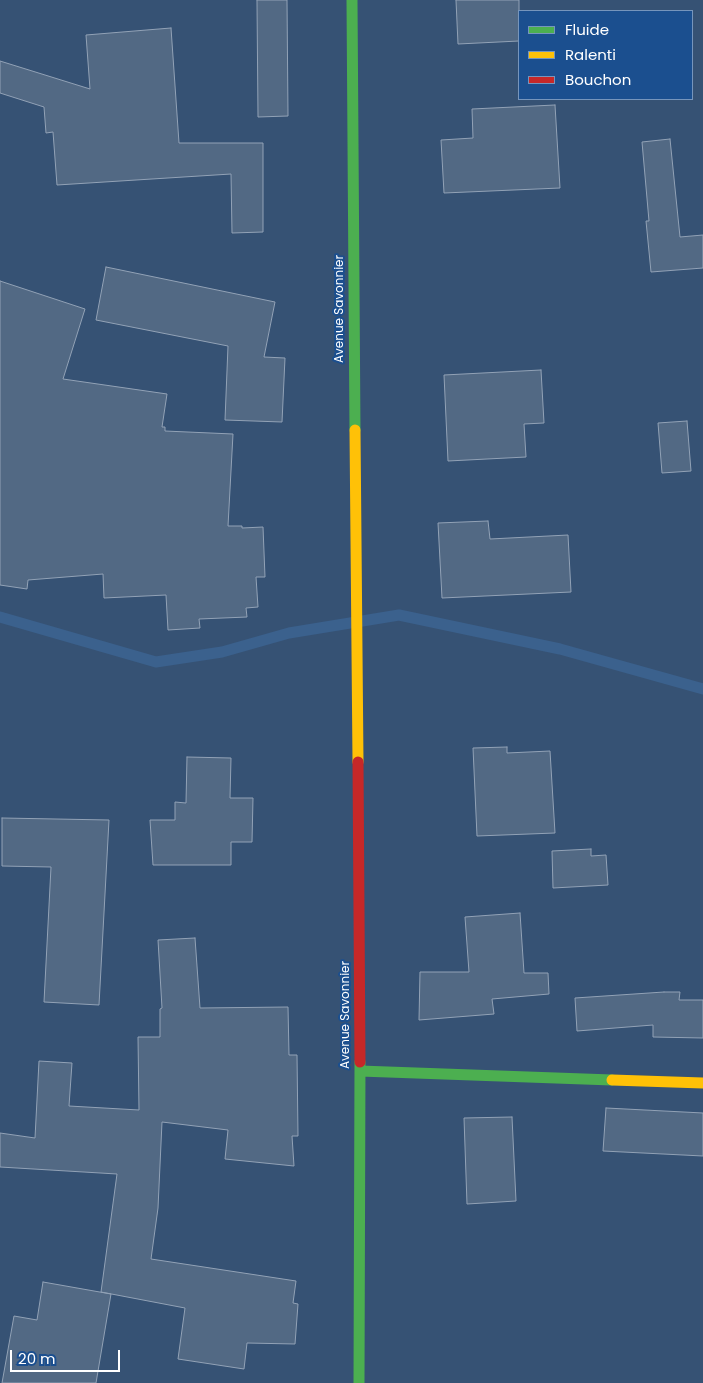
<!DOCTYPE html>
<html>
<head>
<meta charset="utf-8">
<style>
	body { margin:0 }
	#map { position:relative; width:703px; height:1383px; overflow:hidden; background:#365274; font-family:Poppins,sans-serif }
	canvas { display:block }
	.legend { position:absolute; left:518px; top:10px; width:175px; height:90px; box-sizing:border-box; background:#1b4f8f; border:1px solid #7695bc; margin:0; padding:6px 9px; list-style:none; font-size:15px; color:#fff }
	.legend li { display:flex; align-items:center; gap:10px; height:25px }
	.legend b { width:25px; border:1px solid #7695bc }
	.scale { position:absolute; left:10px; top:1350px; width:110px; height:22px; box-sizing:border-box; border:2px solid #fff; border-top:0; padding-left:6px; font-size:15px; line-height:18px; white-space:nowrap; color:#fff; -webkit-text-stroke:4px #1b4f8f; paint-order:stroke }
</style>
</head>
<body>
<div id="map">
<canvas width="703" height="1383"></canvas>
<ul class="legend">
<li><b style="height:6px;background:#4caf50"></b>Fluide</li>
<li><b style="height:6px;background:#ffc107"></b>Ralenti</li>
<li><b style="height:6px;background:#c62828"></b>Bouchon</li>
</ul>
<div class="scale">20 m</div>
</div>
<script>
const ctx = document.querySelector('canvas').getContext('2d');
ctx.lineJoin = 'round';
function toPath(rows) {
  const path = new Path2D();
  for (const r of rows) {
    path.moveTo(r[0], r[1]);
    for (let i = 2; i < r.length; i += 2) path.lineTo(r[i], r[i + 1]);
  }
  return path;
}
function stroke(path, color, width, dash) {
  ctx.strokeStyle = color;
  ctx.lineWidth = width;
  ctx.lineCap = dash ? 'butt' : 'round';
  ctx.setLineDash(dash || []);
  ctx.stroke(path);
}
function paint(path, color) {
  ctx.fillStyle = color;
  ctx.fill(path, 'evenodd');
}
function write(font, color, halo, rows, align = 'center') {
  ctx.font = font + ' Poppins,sans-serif';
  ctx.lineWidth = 4;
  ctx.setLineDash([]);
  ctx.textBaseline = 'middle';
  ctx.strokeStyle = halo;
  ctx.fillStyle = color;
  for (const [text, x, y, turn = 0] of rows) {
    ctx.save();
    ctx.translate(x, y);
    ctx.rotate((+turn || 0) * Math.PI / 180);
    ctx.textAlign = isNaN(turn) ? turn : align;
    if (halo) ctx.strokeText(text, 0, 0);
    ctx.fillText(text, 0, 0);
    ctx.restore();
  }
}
const stream = toPath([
	[0,617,156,662,222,652,289,633,399,615,560,649,703,689]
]);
const building = toPath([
	[257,0,287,0,288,116,258,117,257,0],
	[456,0,519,0,519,41,458,44,456,0],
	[171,28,179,143,263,143,263,232,232,233,231,174,57,185,53,132,46,133,44,107,0,93,0,61,90,89,86,35,171,28],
	[555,105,560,188,444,193,441,140,473,138,472,109,555,105],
	[670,139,680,237,703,235,703,268,651,272,646,221,649,221,642,142,670,139],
	[106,267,275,302,264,357,285,358,282,422,225,420,228,346,96,320,106,267],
	[0,281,85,309,63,379,167,394,162,427,165,427,165,431,233,434,228,526,242,526,242,528,263,527,265,577,256,577,258,607,246,608,247,617,199,619,200,628,168,630,166,595,104,598,103,574,28,580,27,589,0,585,0,281],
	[541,370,544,423,524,424,526,457,448,461,444,375,541,370],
	[687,421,691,471,662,473,658,423,687,421],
	[488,521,490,539,568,535,571,592,442,598,438,523,488,521],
	[507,747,507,753,550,751,555,833,477,836,473,748,507,747],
	[187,757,231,758,230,798,253,798,252,842,231,842,231,865,153,865,150,820,175,820,175,802,186,803,187,757],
	[2,818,109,820,99,1005,44,1002,51,867,2,866,2,818],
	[591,849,591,856,606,855,608,885,553,888,552,851,591,849],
	[520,913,524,973,548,973,549,994,492,999,494,1014,419,1020,420,972,469,972,465,917,520,913],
	[195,938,200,1008,288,1007,289,1055,297,1055,298,1136,292,1136,294,1166,225,1159,228,1130,162,1122,158,1208,151,1259,296,1281,293,1303,298,1304,295,1344,247,1343,244,1369,178,1359,185,1308,101,1292,117,1174,0,1167,0,1133,35,1138,39,1061,72,1063,69,1106,139,1110,138,1037,160,1037,160,1009,162,1008,158,940,195,938],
	[664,992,680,992,679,1000,703,1000,703,1038,653,1037,653,1025,577,1031,575,998,664,992],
	[606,1108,703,1113,703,1156,603,1151,606,1108],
	[512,1117,516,1201,467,1204,464,1118,512,1117],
	[43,1282,111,1294,96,1383,2,1383,14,1316,37,1320,43,1282]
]);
const fast = toPath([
	[352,0,355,430],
	[360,1071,612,1080],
	[359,1383,360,1062]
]);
const slow = toPath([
	[355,430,358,762],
	[612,1080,703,1083]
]);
const jam = toPath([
	[358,762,360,1062]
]);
const streetNames = [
	["Avenue Savonnier",340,309,-90],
	["Avenue Savonnier",346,1015,-90]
];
stroke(stream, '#3b618d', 11);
paint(building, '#526984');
stroke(building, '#92a2b6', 1);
stroke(fast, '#4caf50', 11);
stroke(slow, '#ffc107', 11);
stroke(jam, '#c62828', 11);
write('12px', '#fff', '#1b4f8f', streetNames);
</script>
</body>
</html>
